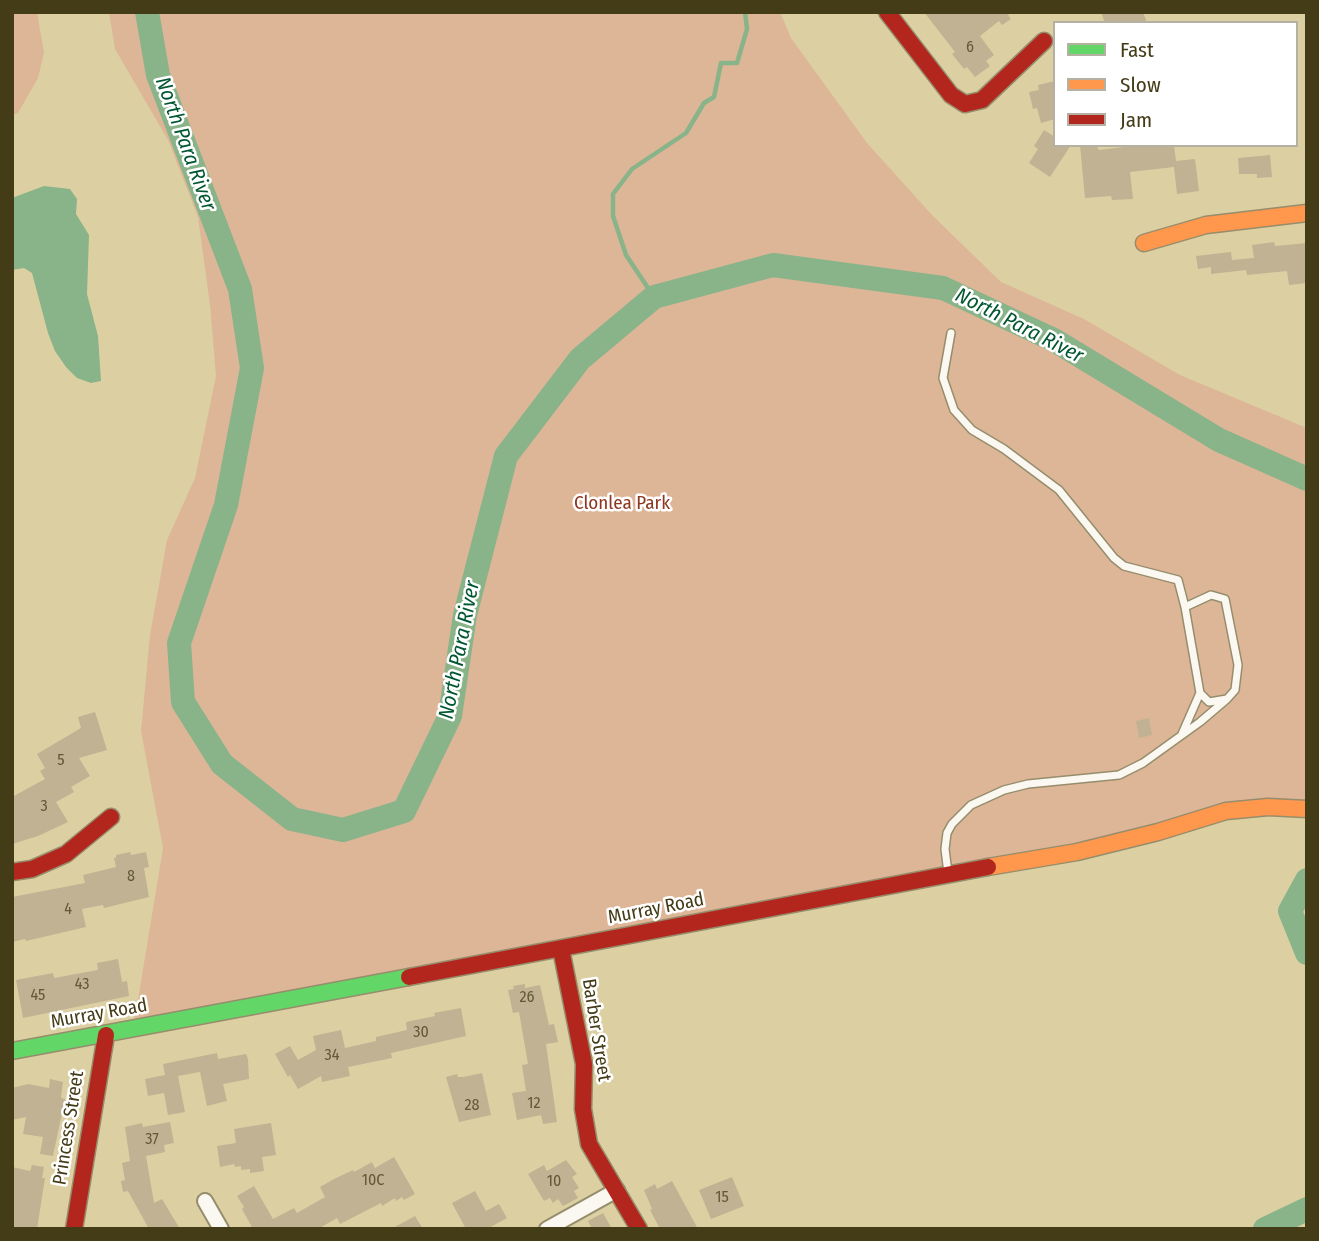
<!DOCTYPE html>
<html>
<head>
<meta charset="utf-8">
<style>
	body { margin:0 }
	#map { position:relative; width:1319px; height:1241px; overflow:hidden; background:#dcd0a2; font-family:"Fira Sans Condensed",sans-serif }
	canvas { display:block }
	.frame { position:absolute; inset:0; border:14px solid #443b17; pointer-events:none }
	.legend { position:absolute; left:1053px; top:21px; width:245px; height:126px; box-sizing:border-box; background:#fff; border:2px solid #b4b1a2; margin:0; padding:9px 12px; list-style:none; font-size:21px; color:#443b17 }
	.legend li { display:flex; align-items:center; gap:14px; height:35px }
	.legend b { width:35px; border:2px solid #b4b1a2 }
</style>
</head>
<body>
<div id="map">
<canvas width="1319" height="1241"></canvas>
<div class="frame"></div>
<ul class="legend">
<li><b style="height:9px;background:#63d668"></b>Fast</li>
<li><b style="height:9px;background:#ff974d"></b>Slow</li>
<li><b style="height:9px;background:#b3261e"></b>Jam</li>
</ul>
</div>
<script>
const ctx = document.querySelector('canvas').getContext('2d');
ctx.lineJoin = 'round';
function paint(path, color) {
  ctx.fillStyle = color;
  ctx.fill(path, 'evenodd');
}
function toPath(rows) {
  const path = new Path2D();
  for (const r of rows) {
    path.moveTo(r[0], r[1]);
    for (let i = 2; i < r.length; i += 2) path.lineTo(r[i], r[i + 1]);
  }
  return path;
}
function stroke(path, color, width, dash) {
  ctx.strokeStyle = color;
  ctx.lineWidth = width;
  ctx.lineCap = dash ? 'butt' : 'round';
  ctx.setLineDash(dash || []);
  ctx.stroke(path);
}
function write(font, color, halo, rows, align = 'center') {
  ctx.font = font + ' "Fira Sans Condensed",sans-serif';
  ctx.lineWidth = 5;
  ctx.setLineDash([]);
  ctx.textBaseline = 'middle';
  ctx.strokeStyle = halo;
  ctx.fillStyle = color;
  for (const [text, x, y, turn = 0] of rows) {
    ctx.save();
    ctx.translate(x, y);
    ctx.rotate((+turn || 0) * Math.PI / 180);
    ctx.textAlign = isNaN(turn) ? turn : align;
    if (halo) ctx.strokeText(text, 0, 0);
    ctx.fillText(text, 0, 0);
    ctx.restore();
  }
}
const green = toPath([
	[12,12,37,12,44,53,38,78,18,113,12,115],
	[109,12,780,12,791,38,867,143,932,215,1001,282,1084,319,1180,375,1307,428,1307,809,1203,818,133,1030,163,848,141,731,150,635,167,540,195,478,216,376,210,305,198,217,168,140,115,49]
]);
const water = toPath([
	[44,186,70,189,77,199,76,214,89,235,87,294,98,336,101,381,91,383,77,378,66,367,55,351,48,333,32,273,24,268,12,270,12,198]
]);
const stream = toPath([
	[654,297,626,255,613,216,613,194,632,169,686,133,704,103,714,97,721,63,737,63,747,29,745,12]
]);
const river = toPath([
	[147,12,158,75,240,289,252,368,226,505,179,643,183,702,222,764,292,819,343,830,404,811,450,716,465,615,506,456,580,359,654,297,773,265,943,288,1054,340,1219,440,1307,479],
	[1307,880,1290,911,1307,953],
	[1265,1229,1307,1209]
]);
const building = toPath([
	[924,12,1012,12,1008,15,1011,19,1002,25,999,21,980,36,994,55,986,61,990,66,975,77,967,67,964,69,952,54,955,52],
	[1101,12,1143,12,1147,23,1105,23],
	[1055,81,1055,119,1041,123,1037,108,1033,109,1029,92,1039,90,1038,85],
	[1044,130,1055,137,1055,145,1071,145,1050,177,1029,163,1038,149,1034,146],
	[1080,145,1096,145,1099,150,1141,145,1174,145,1176,161,1195,159,1199,191,1177,194,1174,167,1130,172,1133,199,1112,200,1111,196,1085,198],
	[1270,155,1272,177,1257,178,1257,174,1239,174,1238,158],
	[1274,242,1275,246,1307,243,1307,283,1289,285,1287,271,1247,275,1246,270,1211,274,1211,267,1198,269,1196,256,1231,252,1232,260,1254,258,1252,245],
	[95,712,107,750,79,758,90,776,71,787,74,792,56,802,68,822,38,836,12,844,12,797,45,779,40,771,45,768,37,754,81,728,78,717],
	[1149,718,1152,735,1139,738,1136,721],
	[130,852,131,855,146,852,149,867,144,868,149,897,104,908,103,905,82,909,86,927,26,941,25,939,12,942,12,897,85,883,83,875,116,867,114,858,116,858,116,855],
	[118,959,122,982,127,981,129,996,23,1018,16,980,53,973,54,978,98,970,97,963],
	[525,984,525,988,540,985,549,1025,554,1024,558,1042,546,1044,557,1122,543,1124,541,1115,517,1120,512,1093,526,1091,522,1065,528,1064,519,1012,513,1013,508,990,514,989,513,986],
	[461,1008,466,1036,391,1053,392,1058,348,1067,350,1076,322,1082,321,1076,298,1089,290,1075,288,1077,275,1054,290,1046,298,1060,316,1050,313,1036,341,1030,345,1048,376,1041,376,1037,407,1030,406,1022,435,1016,434,1013],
	[217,1053,218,1059,246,1054,248,1059,249,1079,223,1084,227,1101,207,1106,200,1072,178,1076,185,1112,168,1115,164,1093,148,1096,145,1079,165,1075,163,1064],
	[482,1073,491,1115,459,1122,446,1077,457,1074,458,1077,463,1077],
	[50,1079,63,1082,61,1098,65,1099,53,1156,40,1154,43,1137,23,1134,26,1117,12,1120,12,1088,28,1084,49,1088],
	[170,1122,174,1143,164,1145,165,1152,146,1156,154,1203,162,1199,180,1229,149,1229,128,1191,123,1192,121,1181,125,1180,122,1163,130,1161,125,1127,142,1123,143,1127],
	[271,1123,276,1155,262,1157,264,1171,250,1173,250,1169,241,1170,241,1166,235,1167,234,1164,220,1167,217,1146,236,1143,234,1129],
	[394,1157,415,1194,404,1200,402,1197,396,1201,395,1198,382,1206,381,1203,340,1224,337,1218,318,1229,253,1229,242,1209,244,1207,237,1196,254,1186,273,1219,294,1208,297,1213,325,1197,320,1187,334,1179,353,1170,354,1172,372,1162,375,1168],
	[566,1160,577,1174,572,1177,579,1188,574,1191,578,1198,563,1206,558,1199,553,1203,550,1198,544,1201,528,1174,544,1165,547,1171],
	[32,1165,44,1167,42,1178,45,1178,37,1229,12,1227,12,1167,30,1171],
	[732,1177,744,1206,711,1219,699,1190],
	[672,1181,698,1229,660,1229,650,1210,652,1209,644,1190,655,1184,657,1189],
	[475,1191,486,1211,499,1204,507,1218,487,1229,466,1229,452,1203],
	[603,1213,612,1229,592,1229,588,1221],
	[415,1216,423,1229,391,1229]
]);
const lane = toPath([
	[951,333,943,378,954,410,972,430,1004,449,1059,490,1114,558,1124,566,1178,580,1185,607,1200,693,1182,734],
	[1185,607,1211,595,1225,599,1238,665,1235,690,1227,699,1209,702,1200,693],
	[948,873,945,849,947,833,952,824,971,805,1004,790,1028,784,1119,775,1143,763,1200,722,1227,699]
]);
const street = toPath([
	[205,1201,221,1229],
	[547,1229,617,1190]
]);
const fast = toPath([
	[12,1051,409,977]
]);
const slow = toPath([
	[1144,243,1206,225,1307,213],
	[988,867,1077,852,1158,832,1226,811,1268,807,1307,809]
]);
const jam = toPath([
	[887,12,951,95,965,104,982,100,1044,41],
	[12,872,32,869,66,854,111,817],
	[561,949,584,1064,583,1109,589,1144,639,1229],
	[409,977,988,867],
	[74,1229,106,1035]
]);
const numberNames = [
	["6",970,48],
	["5",61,761],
	["3",44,807],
	["8",131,877],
	["4",68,910],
	["43",82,985],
	["45",38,996],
	["26",527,998],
	["30",421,1033],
	["34",332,1056],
	["12",534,1104],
	["28",472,1106],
	["37",152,1140],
	["10C",373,1181],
	["10",554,1182],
	["15",722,1198]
];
const parkNames = [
	["Clonlea Park",622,504]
];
const streetNames = [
	["Murray Road",656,909,-11],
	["Murray Road",99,1014,-10],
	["Barber Street",596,1030,81],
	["Princess Street",69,1128,-81]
];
const waterNames = [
	["North Para River",185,144,70],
	["North Para River",1019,326,27],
	["North Para River",460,650,-79]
];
paint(green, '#ddb698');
paint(water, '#89b389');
stroke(stream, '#89b389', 4.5);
stroke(river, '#89b389', 24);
paint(building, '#c0b292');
stroke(lane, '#968d6c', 10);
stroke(street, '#968d6c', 18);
stroke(fast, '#968d6c', 19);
stroke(slow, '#968d6c', 19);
stroke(jam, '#968d6c', 19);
stroke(lane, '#faf8f1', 7);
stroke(street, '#faf8f1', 14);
stroke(fast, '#63d668', 16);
stroke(slow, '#ff974d', 16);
stroke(jam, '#b3261e', 16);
write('16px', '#635936', null, numberNames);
write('19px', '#8d3720', '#fff', parkNames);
write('19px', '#443b17', '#fff', streetNames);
write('italic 21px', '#015730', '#fff', waterNames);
</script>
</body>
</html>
